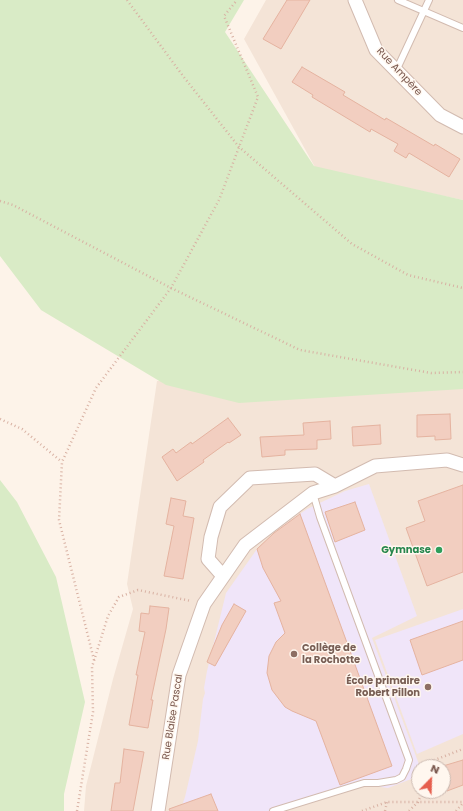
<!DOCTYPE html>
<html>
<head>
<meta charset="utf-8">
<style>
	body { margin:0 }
	#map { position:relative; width:463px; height:811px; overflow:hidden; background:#fdf3e9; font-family:Poppins,sans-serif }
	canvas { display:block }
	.north { position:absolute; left:411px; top:759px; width:40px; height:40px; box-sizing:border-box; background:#fff7ef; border:1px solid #c9b7ae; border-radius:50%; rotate:23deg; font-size:11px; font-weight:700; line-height:16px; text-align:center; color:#78564c }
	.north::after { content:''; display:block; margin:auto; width:14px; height:18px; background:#e65f4e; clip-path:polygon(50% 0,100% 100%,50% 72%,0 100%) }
</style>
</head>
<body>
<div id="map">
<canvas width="463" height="811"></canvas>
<div class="north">N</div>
</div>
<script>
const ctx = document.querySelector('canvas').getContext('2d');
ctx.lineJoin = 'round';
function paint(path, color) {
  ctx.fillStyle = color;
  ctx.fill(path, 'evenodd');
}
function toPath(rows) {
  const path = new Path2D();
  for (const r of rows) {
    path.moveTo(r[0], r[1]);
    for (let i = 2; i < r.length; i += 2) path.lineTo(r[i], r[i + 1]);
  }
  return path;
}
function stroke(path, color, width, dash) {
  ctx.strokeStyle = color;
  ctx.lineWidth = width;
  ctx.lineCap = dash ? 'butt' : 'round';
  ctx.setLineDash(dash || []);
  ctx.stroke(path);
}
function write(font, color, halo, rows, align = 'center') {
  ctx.font = font + ' Poppins,sans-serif';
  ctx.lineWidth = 3;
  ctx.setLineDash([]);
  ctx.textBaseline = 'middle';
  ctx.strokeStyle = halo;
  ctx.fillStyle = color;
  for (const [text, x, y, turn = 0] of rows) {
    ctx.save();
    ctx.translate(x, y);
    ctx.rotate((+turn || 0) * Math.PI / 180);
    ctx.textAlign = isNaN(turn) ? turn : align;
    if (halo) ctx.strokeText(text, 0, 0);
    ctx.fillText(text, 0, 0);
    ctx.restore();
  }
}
const residential = toPath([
	[266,0,463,0,463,200,316,169,244,39],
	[463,363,463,811,84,811,86,786,113,679,133,609,127,584,157,381],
	[419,767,443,767,443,791,419,791]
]);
const education = toPath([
	[369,484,417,616,372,638,420,767,419,767,419,776,388,788,366,785,284,811,180,811,185,797,198,741,203,699,205,693,204,688,207,671,226,593,257,549,287,523,307,509,345,491],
	[463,609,463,734,417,754,375,640]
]);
const green = toPath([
	[0,0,244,0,225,32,314,166,463,200,463,389,239,403,166,385,41,310,0,256],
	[0,480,17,502,56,577,85,702,64,794,64,811,0,811]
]);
const building = toPath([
	[287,0,310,0,281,49,263,39,287,0],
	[302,67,345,92,343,95,385,120,386,118,434,146,435,144,460,159,449,177,409,153,406,158,394,151,398,144,371,129,370,132,312,97,313,95,292,82,302,67],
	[450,414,451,439,435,440,435,436,417,437,417,415,450,414],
	[228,418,241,435,229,443,228,442,203,460,204,462,177,481,162,457,173,449,176,453,191,442,192,444,228,418],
	[330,421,331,439,317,440,317,449,285,450,285,455,262,457,260,437,304,435,303,423,330,421],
	[380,425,381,444,353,446,352,427,380,425],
	[463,485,463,572,427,586,406,528,425,521,418,501,463,485],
	[171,498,186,501,183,516,194,518,183,579,164,576,174,526,166,524,171,498],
	[355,502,365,530,335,542,325,512,355,502],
	[300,514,392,766,340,785,316,721,292,711,285,707,272,690,267,673,269,656,276,642,285,633,274,603,281,601,263,568,257,549,274,533,300,514],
	[234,604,246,611,215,666,207,662,222,625,234,604],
	[150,606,169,608,166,629,151,700,153,700,148,728,129,725,138,675,136,675,145,632,139,631,141,613,149,614,150,606],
	[463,621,463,660,422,675,410,640,463,621],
	[124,749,144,752,133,811,111,811,115,783,120,783,124,749],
	[463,760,463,785,447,791,443,779,443,766,463,760],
	[211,794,218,811,170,811,169,809,211,794]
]);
const path = toPath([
	[127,0,183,76,239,147,352,244,408,275,463,288],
	[0,201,13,205,171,288,300,350,431,373,463,372],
	[0,419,22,429,62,462],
	[94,660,59,520,62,462,96,388,171,288,219,200,258,97,224,16,237,0],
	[431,767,432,761,463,749],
	[77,811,93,712,92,667,108,616,119,597,138,590,191,601],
	[362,811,387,802,463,802],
	[385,811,387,802],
	[409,811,418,802,423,791],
	[456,811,463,803]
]);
const lane = toPath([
	[398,0,463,28],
	[396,71,429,0],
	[273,811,364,783,378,783,396,780,402,777,406,769,409,760,320,517,313,493]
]);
const street = toPath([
	[355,0,376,50,440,115,463,127],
	[223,576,208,559,211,537,220,507,250,478,315,474,335,486],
	[158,811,179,675,204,604,245,545,313,493,335,486,375,466,447,460,463,465]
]);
const markers = [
	[439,550,4,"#2e9e5b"],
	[294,654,4,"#8d6e63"],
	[428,687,4,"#8d6e63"]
];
const streetNames = [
	["Rue Ampère",399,72,47],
	["Rue Blaise Pascal",173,717,-81]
];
const leisureNames = [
	["Gymnase",431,550]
];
const educationNames = [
	["Collège de",302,648],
	["la Rochotte",302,660],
	["École primaire",420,681,"right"],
	["Robert Pillon",420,693,"right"]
];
paint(residential, '#f4e4d7');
paint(education, '#f0e5f9');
paint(green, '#d9ebc6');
paint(building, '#f2cec0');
stroke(building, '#e5b3a0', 1);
stroke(lane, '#d2bbb0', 8);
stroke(street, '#d2bbb0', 15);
stroke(path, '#d8b1a3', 2.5, [1, 3]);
stroke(lane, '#fff', 6);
stroke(street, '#fff', 13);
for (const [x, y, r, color] of markers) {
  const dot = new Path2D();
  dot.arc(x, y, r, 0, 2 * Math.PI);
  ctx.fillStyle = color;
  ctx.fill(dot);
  stroke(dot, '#fff7ef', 1.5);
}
write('10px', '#78564c', '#fff7ef', streetNames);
write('bold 10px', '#27864d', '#fff7ef', leisureNames, 'right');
write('bold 10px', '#785e54', '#fff7ef', educationNames, 'left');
</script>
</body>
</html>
